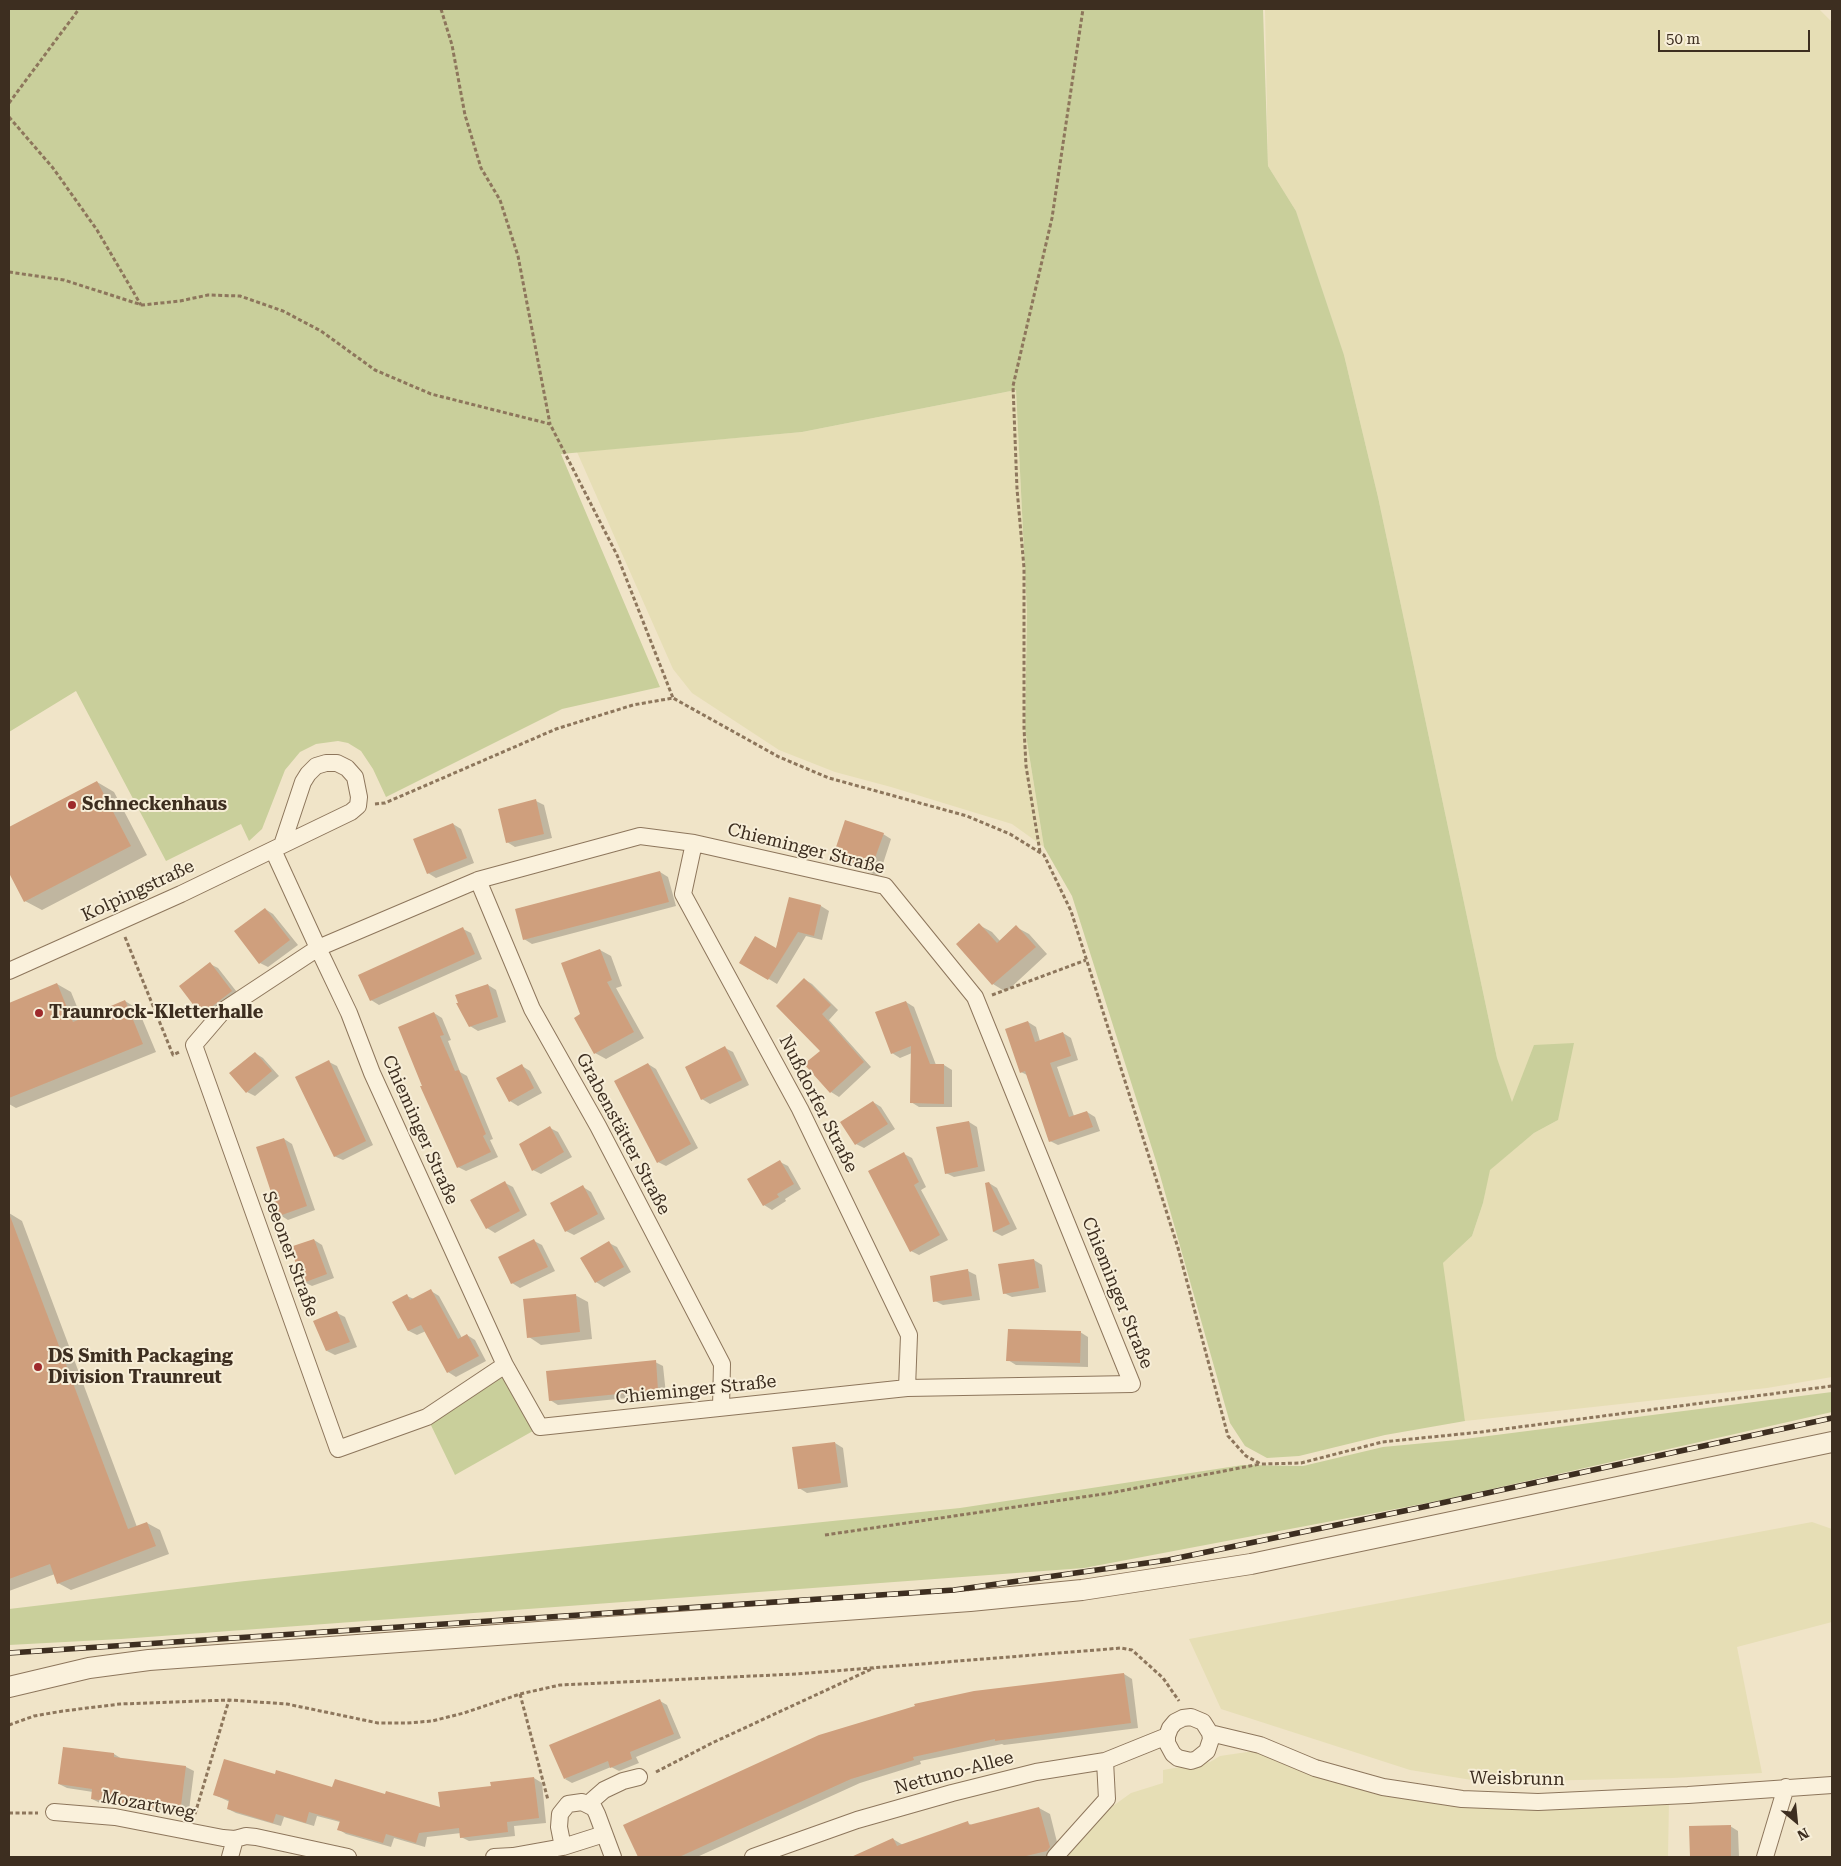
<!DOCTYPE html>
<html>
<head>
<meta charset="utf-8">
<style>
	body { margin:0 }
	#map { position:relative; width:1841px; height:1866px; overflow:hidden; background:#f0e4c8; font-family:"Roboto Serif",serif }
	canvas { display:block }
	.frame { position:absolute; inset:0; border:10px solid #3d2e20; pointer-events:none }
	.north { position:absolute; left:1771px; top:1796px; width:50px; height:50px; -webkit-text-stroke:4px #f7eed8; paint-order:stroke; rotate:152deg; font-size:14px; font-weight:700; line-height:20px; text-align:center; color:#3d2e20 }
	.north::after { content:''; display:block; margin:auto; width:18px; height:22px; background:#3d2e20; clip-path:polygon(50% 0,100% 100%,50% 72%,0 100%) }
	.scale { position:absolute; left:1658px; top:30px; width:152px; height:22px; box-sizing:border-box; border:2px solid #3d2e20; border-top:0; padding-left:6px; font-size:15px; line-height:18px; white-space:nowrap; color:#3d2e20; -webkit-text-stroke:4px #f7eed8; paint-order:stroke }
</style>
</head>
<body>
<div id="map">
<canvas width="1841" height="1866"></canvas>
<div class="frame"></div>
<div class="north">N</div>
<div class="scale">50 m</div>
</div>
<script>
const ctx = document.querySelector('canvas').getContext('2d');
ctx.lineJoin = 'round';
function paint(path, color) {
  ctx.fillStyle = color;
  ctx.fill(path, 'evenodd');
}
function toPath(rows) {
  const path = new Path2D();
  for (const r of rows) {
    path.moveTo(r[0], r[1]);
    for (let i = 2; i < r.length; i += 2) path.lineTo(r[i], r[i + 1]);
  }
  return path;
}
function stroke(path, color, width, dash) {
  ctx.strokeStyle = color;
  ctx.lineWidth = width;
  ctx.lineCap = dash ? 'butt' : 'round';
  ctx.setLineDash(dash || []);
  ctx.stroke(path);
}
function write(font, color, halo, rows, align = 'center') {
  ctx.font = font + ' "Roboto Serif",serif';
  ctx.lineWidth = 4;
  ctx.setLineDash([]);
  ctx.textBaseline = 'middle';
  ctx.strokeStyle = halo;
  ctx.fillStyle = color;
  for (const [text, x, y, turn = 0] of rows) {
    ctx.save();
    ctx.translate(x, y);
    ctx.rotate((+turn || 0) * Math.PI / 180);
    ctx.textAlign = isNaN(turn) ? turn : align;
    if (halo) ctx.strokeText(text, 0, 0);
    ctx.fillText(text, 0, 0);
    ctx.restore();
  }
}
const farmland = toPath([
	[1265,9,1819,9,1832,22,1832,1377,1767,1388,1465,1421,1443,1271,1443,1263,1472,1236,1483,1203,1489,1170,1534,1133,1558,1120,1512,1103,1497,1058,1378,497,1344,355,1296,211,1268,166],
	[1016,390,1027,613,1025,729,1044,847,1012,824,891,787,835,772,779,750,692,693,673,669,577,452,802,432],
	[1812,1522,1832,1529,1832,1622,1737,1647,1762,1773,1673,1778,1484,1782,1410,1770,1221,1709,1189,1639],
	[1261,1750,1379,1790,1669,1800,1668,1857,1064,1857,1099,1816,1131,1793,1163,1783,1163,1770,1210,1762,1220,1756]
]);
const green = toPath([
	[9,9,1263,9,1268,166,1296,211,1344,355,1378,497,1497,1058,1512,1102,1534,1045,1574,1043,1558,1120,1534,1133,1490,1170,1483,1203,1472,1236,1443,1263,1465,1421,1385,1435,1299,1456,1267,1458,1245,1446,1230,1423,1156,1161,1072,896,1044,847,1025,729,1027,613,1016,390,802,432,561,454,660,687,562,709,386,797,373,769,361,751,348,743,338,741,316,744,300,752,285,770,262,829,249,841,241,824,166,861,76,691,9,732],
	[505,1365,540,1427,455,1475,427,1417],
	[1832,1392,1832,1412,1443,1500,1084,1568,121,1639,9,1645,9,1609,245,1581,960,1508,1243,1465,1303,1466,1383,1447,1457,1440]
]);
const shadow = toPath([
	[97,782,114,792,147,855,42,910,25,901,9,870,9,828],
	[536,801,544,805,552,838,515,847,507,842],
	[453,824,461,829,474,863,436,878,428,873],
	[883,834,891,839,879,876,842,863,834,859],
	[660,872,668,877,676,906,532,944,524,939,517,909],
	[790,898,821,906,829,911,822,940,806,936,777,984,741,962,776,949],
	[265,909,273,914,298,945,268,967,260,963],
	[979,925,992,932,1000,941,1016,927,1029,934,1047,954,1006,992,993,984,957,944],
	[463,929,471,933,482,959,379,1005,371,1000],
	[600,950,611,956,622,986,616,988,644,1038,606,1059,595,1053,582,1015],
	[210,964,218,968,240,996,210,1019,202,1014,181,987],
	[804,979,812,984,838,1010,829,1020,871,1067,839,1097,831,1092],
	[57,984,71,992,82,1019,125,1001,138,1009,156,1052,16,1108,9,1104,9,1004],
	[488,985,496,990,506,1022,478,1031,470,1026],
	[906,1002,914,1007,936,1065,944,1065,952,1070,952,1107,919,1107,911,1102,912,1053,900,1058,892,1053],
	[434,1013,442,1018,451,1040,448,1041,460,1072,467,1076,493,1139,490,1140,498,1157,466,1171,458,1167,423,1086],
	[1028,1022,1036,1027,1040,1041,1063,1033,1071,1038,1078,1060,1057,1067,1074,1116,1087,1112,1095,1117,1100,1131,1058,1145,1050,1141,1027,1075,1021,1072],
	[725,1048,733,1052,749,1085,710,1104,702,1099,686,1067],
	[255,1053,263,1058,279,1076,255,1096,247,1092],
	[329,1062,337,1066,373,1145,343,1160,334,1156],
	[648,1064,656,1069,698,1148,666,1166,658,1162],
	[522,1066,530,1071,542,1093,518,1106,510,1101],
	[873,1102,881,1107,895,1129,864,1148,856,1144],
	[969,1122,977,1127,985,1171,954,1177,946,1173],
	[550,1128,558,1132,572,1157,541,1174,533,1170],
	[284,1139,292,1144,315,1210,288,1220,280,1215],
	[904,1154,912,1158,926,1187,921,1190,948,1240,919,1255,911,1251],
	[780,1162,788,1166,801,1189,785,1199,786,1201,772,1210,764,1205],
	[505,1183,513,1187,527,1215,495,1233,487,1228],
	[989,1183,997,1188,1017,1229,1002,1236,994,1232,987,1184],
	[583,1187,591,1192,605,1219,574,1235,566,1231],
	[9,1213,22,1221,137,1527,147,1523,160,1530,169,1554,71,1590,58,1583,55,1574,9,1591],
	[314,1240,322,1245,334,1278,312,1286,304,1282],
	[534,1241,542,1245,555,1271,520,1288,512,1283,499,1257],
	[609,1243,617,1247,631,1272,604,1287,596,1282],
	[1034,1260,1042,1265,1046,1292,1012,1297,1004,1293],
	[968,1271,976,1275,980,1300,943,1305,935,1301,931,1277],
	[431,1291,439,1296,462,1338,467,1335,475,1340,486,1361,456,1377,448,1372,426,1331,417,1335,409,1331,394,1303,407,1296,414,1299],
	[575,1295,588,1302,592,1339,541,1345,529,1337],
	[337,1313,345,1317,357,1347,335,1355,327,1351],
	[1080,1332,1088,1337,1088,1367,1016,1365,1008,1360],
	[655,1362,663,1366,666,1394,558,1405,550,1400],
	[835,1443,843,1448,848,1487,807,1493,799,1488],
	[1124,1674,1132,1679,1138,1728,1004,1745,1002,1744,920,1761,921,1764,860,1783,697,1857,639,1857,625,1825],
	[660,1701,667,1705,681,1738,636,1757,639,1763,619,1771,611,1767,572,1783,565,1779],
	[114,1754,122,1759,186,1767,194,1771,189,1810,167,1807,166,1812,100,1803,92,1799,93,1792,67,1788,59,1784],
	[276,1775,333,1788,386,1796,441,1808,492,1787,534,1778,542,1783,546,1823,514,1826,515,1836,469,1841,461,1837,461,1833,427,1837,425,1847,394,1838,391,1847,346,1834,338,1829,340,1822,317,1816,314,1826,284,1817,281,1826,236,1813,228,1809,230,1802,215,1795],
	[1039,1808,1050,1814,1060,1854,1055,1857,855,1857,893,1839,903,1845,968,1823,973,1826],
	[1730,1826,1738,1831,1739,1857,1691,1857,1691,1828]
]);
const building = toPath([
	[97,781,131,846,24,902,9,873,9,827],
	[536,799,544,834,506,843,498,809],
	[845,820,884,833,870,872,832,859],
	[453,823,467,858,427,874,413,839],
	[660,871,669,902,523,940,515,909],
	[789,897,821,905,814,936,798,932,768,980,739,963,755,936,776,948],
	[265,908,290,940,259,964,234,931],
	[979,923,997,943,1016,925,1036,947,992,985,956,944],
	[463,927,475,954,370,1001,358,975],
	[600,949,612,980,607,982,634,1032,594,1054,574,1018,580,1014,561,963],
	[210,962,232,991,201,1015,179,986],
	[804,978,831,1005,822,1014,864,1062,830,1093,804,1064,820,1051,776,1006],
	[57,983,73,1022,125,1000,143,1044,9,1098,9,1003],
	[488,984,498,1017,469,1027,456,1003,458,1003,455,995],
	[906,1001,930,1064,944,1064,944,1104,910,1103,911,1046,891,1054,875,1012],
	[434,1012,444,1035,440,1036,455,1071,459,1070,486,1134,483,1136,491,1152,457,1168,420,1086,422,1086,398,1027],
	[1028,1021,1035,1042,1063,1032,1071,1056,1050,1063,1069,1117,1087,1111,1093,1127,1049,1142,1025,1071,1020,1073,1005,1029],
	[725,1046,742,1080,701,1100,685,1067],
	[255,1052,272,1071,246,1093,229,1073],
	[329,1060,366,1141,334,1157,295,1077],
	[648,1063,691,1144,657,1163,614,1081],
	[522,1064,534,1088,509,1102,496,1078],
	[873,1101,888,1124,855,1145,840,1122],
	[969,1121,978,1167,945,1174,936,1127],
	[550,1126,564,1152,532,1171,519,1144],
	[284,1138,307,1206,279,1216,256,1147],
	[904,1152,919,1182,914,1185,940,1235,910,1252,868,1171],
	[780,1160,794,1184,777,1194,779,1197,763,1206,747,1179],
	[505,1181,520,1211,486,1229,470,1200],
	[989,1182,1010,1224,993,1232,985,1183],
	[583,1185,598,1214,565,1232,550,1203],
	[9,1216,10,1216,128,1529,147,1522,156,1546,57,1584,50,1564,9,1579],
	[314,1239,327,1274,303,1283,290,1247],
	[534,1239,548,1267,511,1284,498,1257],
	[609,1241,624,1267,595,1283,580,1258],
	[1034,1259,1039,1288,1003,1294,998,1264],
	[968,1269,972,1296,933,1302,930,1276],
	[431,1289,458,1339,467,1334,479,1356,447,1373,421,1325,408,1331,392,1302,407,1294,410,1300],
	[576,1294,580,1332,527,1338,523,1299],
	[337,1311,350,1342,326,1351,313,1321],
	[1008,1329,1081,1331,1080,1363,1006,1361],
	[656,1360,658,1390,549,1401,546,1371],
	[835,1442,841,1483,798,1489,792,1447],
	[1124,1673,1131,1723,995,1741,995,1739,913,1757,914,1760,851,1779,679,1857,638,1857,623,1825,819,1735,915,1706,914,1704,974,1691],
	[660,1699,674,1734,630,1752,632,1759,610,1768,608,1761,564,1779,549,1745],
	[63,1747,114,1753,114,1757,186,1766,181,1806,159,1803,158,1808,91,1799,92,1789,58,1784],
	[224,1759,275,1774,276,1770,332,1787,335,1779,385,1794,386,1791,440,1807,438,1792,491,1786,490,1782,534,1777,539,1818,507,1822,508,1832,460,1838,459,1828,419,1833,416,1843,386,1834,383,1843,337,1830,340,1821,309,1812,306,1823,276,1814,273,1823,227,1809,229,1800,213,1795],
	[1039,1807,1050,1847,1047,1851,1022,1857,851,1857,893,1838,897,1846,968,1821,969,1825],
	[1731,1825,1731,1857,1690,1857,1689,1826]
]);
const path = toPath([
	[441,9,452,45,465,115,481,168,500,200,518,256,550,424],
	[9,103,79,9],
	[9,117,53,168,97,230,141,305],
	[9,272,64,280,142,305,180,301,208,295,240,296,283,311,321,331,375,370,431,394,550,424,617,555,673,698],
	[375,804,385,803,556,729,633,705,673,698,779,757,829,778,967,816,1010,834,1044,855,1071,911,1178,1248,1228,1436,1246,1456,1261,1464,1301,1463,1382,1442,1481,1432,1832,1386],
	[1040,852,1026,766,1024,728,1024,568,1017,489,1013,386,1052,218,1083,9],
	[125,937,173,1055,179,1052],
	[992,995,1086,960],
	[825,1535,1110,1493,1260,1464],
	[520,1694,548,1800],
	[9,1725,34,1716,63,1711,120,1704,229,1700,287,1704,378,1723,407,1723,432,1721,464,1713,520,1694,560,1685,796,1674,1121,1648,1132,1650,1163,1678,1179,1701],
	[656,1772,712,1743,874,1668],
	[9,1813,38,1813],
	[195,1814,229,1700]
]);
const minor = toPath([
	[694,843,683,894,800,1109,909,1335,907,1388],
	[273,850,318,948,349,1013,372,1073,505,1365,540,1427,907,1388,1132,1384,975,997,885,886,694,843,640,836,478,880,318,948,224,1010,194,1045,338,1449,427,1417,505,1365],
	[478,880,532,1009,598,1126,722,1364,721,1407],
	[9,971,181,894,351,812,358,806,359,797,355,777,347,768,337,763,326,763,316,766,308,774,303,782,282,845],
	[1210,1733,1260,1745,1315,1768,1383,1787,1462,1799,1538,1802,1688,1795,1832,1785],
	[588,1804,604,1790,623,1781,639,1777],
	[54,1812,115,1817,223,1838,235,1839,246,1836,256,1837,348,1857],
	[563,1847,559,1827,560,1814,568,1804,582,1802,594,1808,597,1814,613,1857],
	[230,1857,235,1839],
	[494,1857,513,1856,563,1847,604,1834],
	[753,1857,857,1820,952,1793,1036,1772,1105,1761,1167,1736,1170,1728,1175,1722,1183,1718,1191,1717,1203,1722,1210,1733,1211,1739,1207,1751,1197,1759,1191,1761,1178,1758,1173,1754,1167,1743,1167,1736],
	[1055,1857,1107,1799,1105,1761],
	[1765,1857,1786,1787]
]);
const tertiary = toPath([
	[9,1687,89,1668,149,1660,970,1601,1082,1590,1251,1564,1832,1442]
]);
const rail = toPath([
	[9,1653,954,1590,1168,1560,1423,1507,1832,1418]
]);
const markers = [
	[72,805,5,"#9e2a2b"],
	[39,1013,5,"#9e2a2b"],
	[38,1367,5,"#9e2a2b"]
];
const poiNames = [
	["Schneckenhaus",82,805],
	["Traunrock-Kletterhalle",49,1013],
	["DS Smith Packaging",48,1357],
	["Division Traunreut",48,1378]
];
const streetNames = [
	["Chieminger Straße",806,849,14],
	["Kolpingstraße",138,891,-25],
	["Nußdorfer Straße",818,1104,63],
	["Chieminger Straße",420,1130,66],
	["Grabenstätter Straße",623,1134,62],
	["Seeoner Straße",290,1254,70],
	["Chieminger Straße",1117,1293,68],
	["Chieminger Straße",696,1390,-6],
	["Nettuno-Allee",954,1773,-15],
	["Weisbrunn",1517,1779,1],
	["Mozartweg",148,1805,10]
];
paint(farmland, '#e6deb5');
paint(green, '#c9cf9b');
paint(shadow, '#0003');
paint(building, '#cf9f7d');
stroke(minor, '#8d765c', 18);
stroke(tertiary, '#8d765c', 22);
stroke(path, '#8d765c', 3, [4, 2.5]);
stroke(minor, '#faf1dc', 16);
stroke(tertiary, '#faf1dc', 20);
stroke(rail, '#3d2e20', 5.5);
stroke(rail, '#f7eed8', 4, [11]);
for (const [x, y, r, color] of markers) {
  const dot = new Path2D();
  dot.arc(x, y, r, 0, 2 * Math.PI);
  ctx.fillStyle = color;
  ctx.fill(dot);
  stroke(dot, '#f7eed8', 2);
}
write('bold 18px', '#3d2e20', '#f7eed8', poiNames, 'left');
write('18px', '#3d2e20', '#f7eed8', streetNames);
</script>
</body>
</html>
